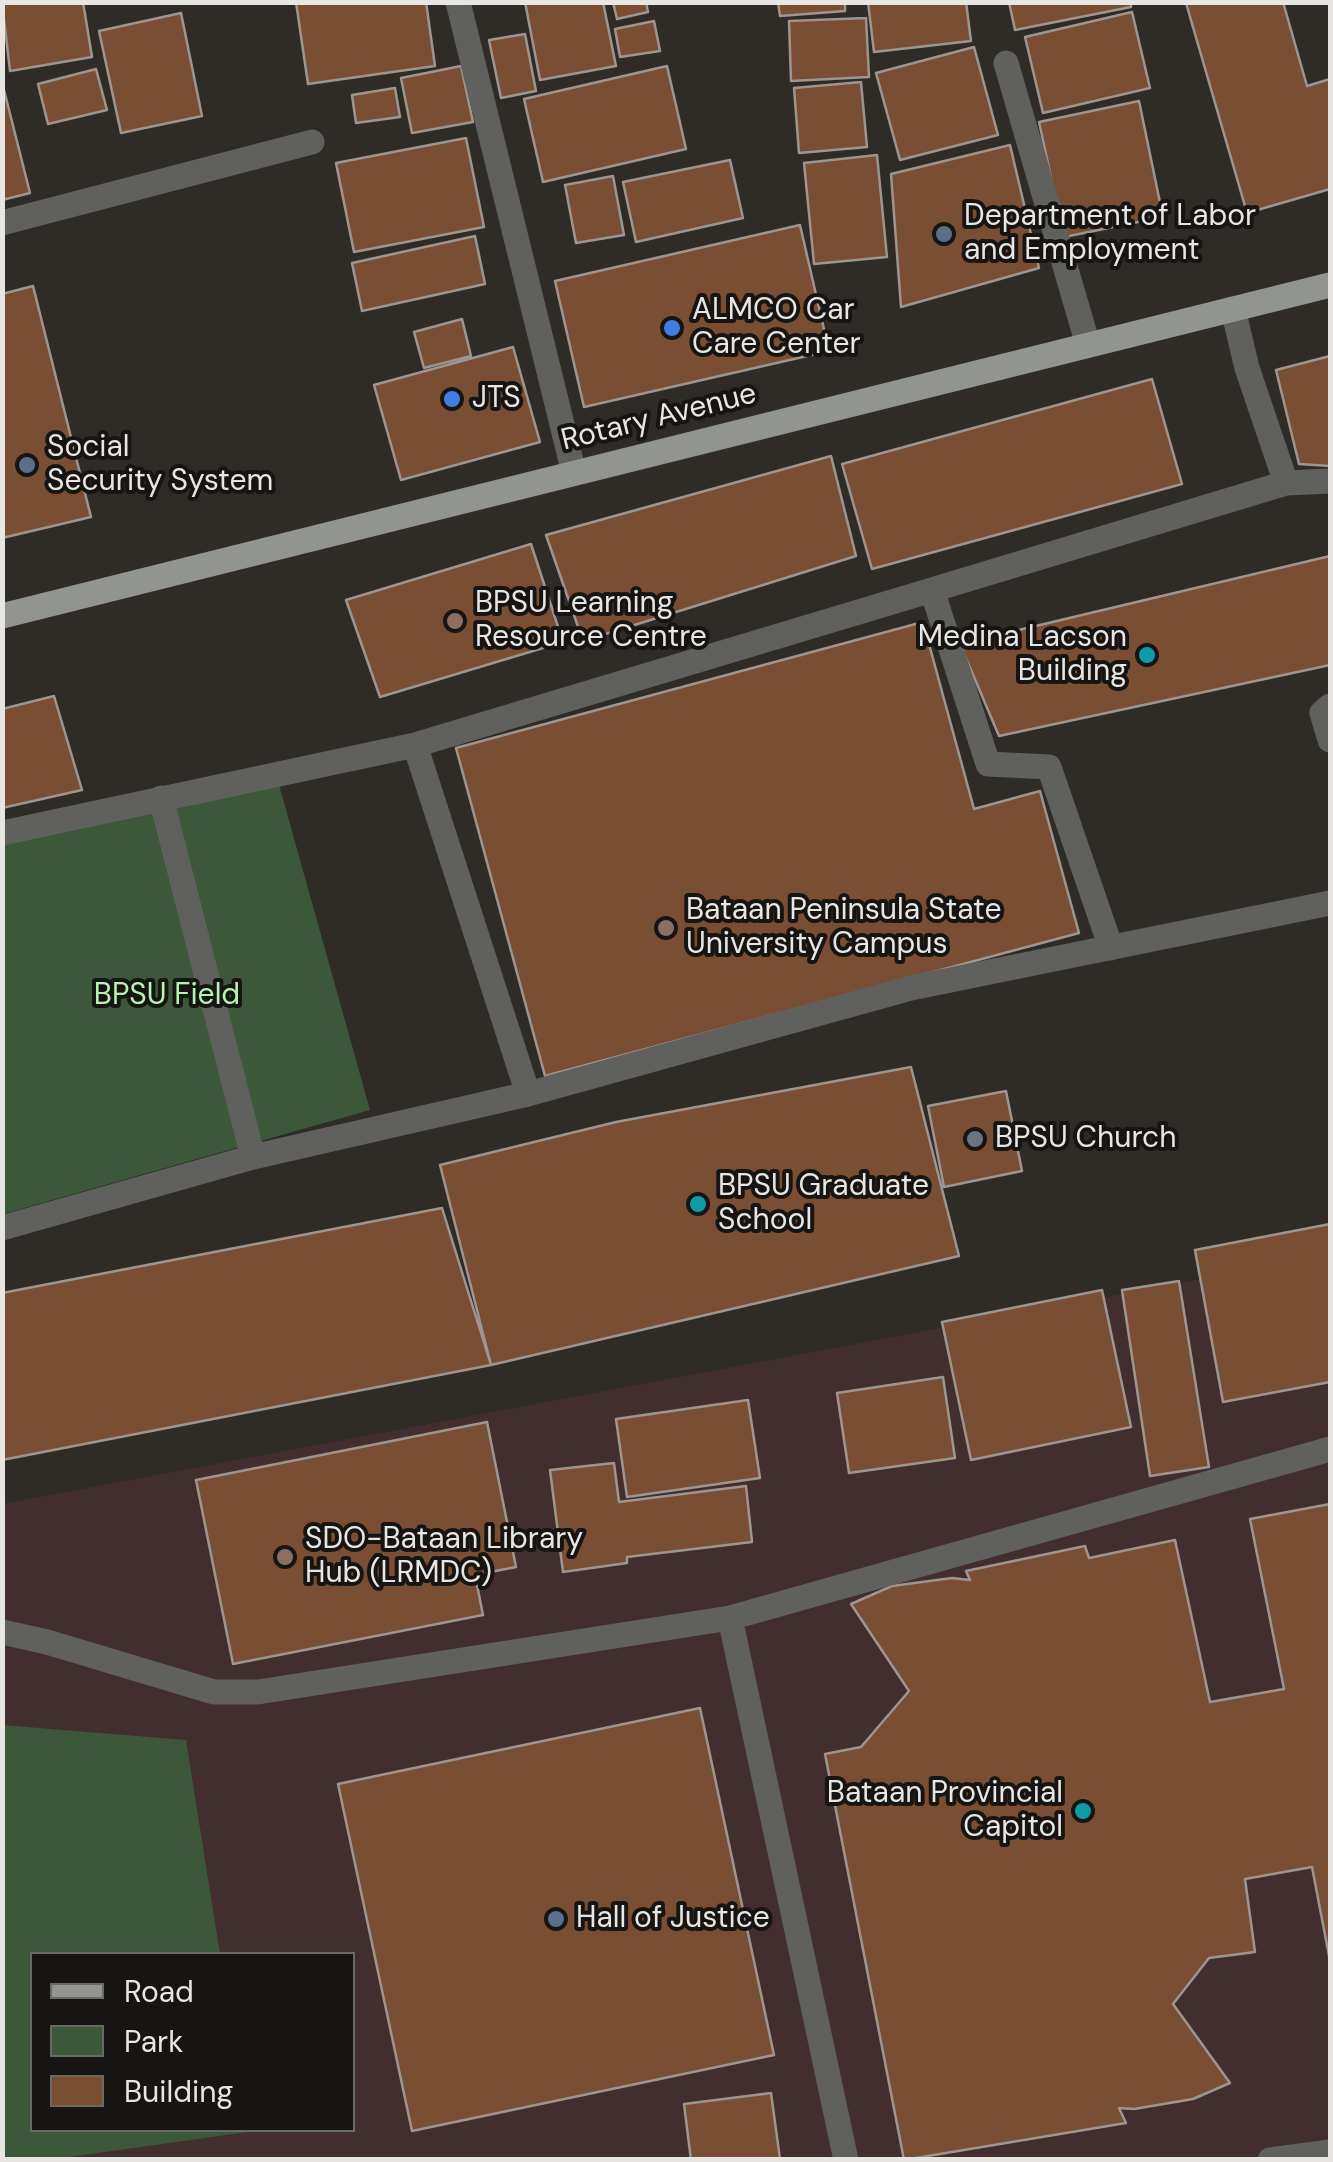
<!DOCTYPE html>
<html>
<head>
<meta charset="utf-8">
<style>
	body { margin:0 }
	#map { position:relative; width:1333px; height:2162px; overflow:hidden; background:#2f2c28; font-family:"DM Sans",sans-serif }
	canvas { display:block }
	.frame { position:absolute; inset:0; border:5px solid #e8e6e3; pointer-events:none }
	.legend { position:absolute; left:30px; top:1952px; width:325px; height:180px; box-sizing:border-box; background:#161513; border:2px solid #6a6966; margin:0; padding:12px 18px; list-style:none; font-size:30px; color:#e8e6e3 }
	.legend li { display:flex; align-items:center; gap:20px; height:50px }
	.legend b { width:50px; border:2px solid #6a6966 }
</style>
</head>
<body>
<div id="map">
<canvas width="1333" height="2162"></canvas>
<div class="frame"></div>
<ul class="legend">
<li><b style="height:12px;background:#92948f"></b>Road</li>
<li><b style="height:28px;background:#3c5739"></b>Park</li>
<li><b style="height:28px;background:#7a4e32"></b>Building</li>
</ul>
</div>
<script>
const ctx = document.querySelector('canvas').getContext('2d');
ctx.lineJoin = 'round';
function paint(path, color) {
  ctx.fillStyle = color;
  ctx.fill(path, 'evenodd');
}
function toPath(rows) {
  const path = new Path2D();
  for (const r of rows) {
    path.moveTo(r[0], r[1]);
    for (let i = 2; i < r.length; i += 2) path.lineTo(r[i], r[i + 1]);
  }
  return path;
}
function stroke(path, color, width, dash) {
  ctx.strokeStyle = color;
  ctx.lineWidth = width;
  ctx.lineCap = dash ? 'butt' : 'round';
  ctx.setLineDash(dash || []);
  ctx.stroke(path);
}
function write(font, color, halo, rows, align = 'center') {
  ctx.font = font + ' "DM Sans",sans-serif';
  ctx.lineWidth = 8;
  ctx.setLineDash([]);
  ctx.textBaseline = 'middle';
  ctx.strokeStyle = halo;
  ctx.fillStyle = color;
  for (const [text, x, y, turn = 0] of rows) {
    ctx.save();
    ctx.translate(x, y);
    ctx.rotate((+turn || 0) * Math.PI / 180);
    ctx.textAlign = isNaN(turn) ? turn : align;
    if (halo) ctx.strokeText(text, 0, 0);
    ctx.fillText(text, 0, 0);
    ctx.restore();
  }
}
const commercial = toPath([
	[1330,1255,1330,2159,3,2159,2,1504],
	[32,1954,352,1954,352,2130,32,2130]
]);
const green = toPath([
	[276,774,370,1110,3,1214,3,837],
	[2,1725,186,1740,220,1954,32,1954,32,2130,248,2132,55,2159,3,2159]
]);
const building = toPath([
	[2,2,83,2,92,57,10,71,2,2],
	[296,2,426,2,435,66,308,84,296,2],
	[525,2,603,2,616,66,540,80,525,2],
	[613,2,646,2,648,12,617,19,613,2],
	[778,2,845,2,845,11,780,16,778,2],
	[868,2,966,2,971,41,874,52,868,2],
	[1009,2,1131,2,1131,7,1015,30,1009,2],
	[1283,2,1307,86,1330,79,1330,189,1247,213,1186,3,1283,2],
	[1132,12,1150,88,1043,113,1025,37,1132,12],
	[181,13,202,116,121,133,99,31,181,13],
	[866,18,869,77,791,81,789,21,866,18],
	[654,21,660,51,620,57,615,29,654,21],
	[525,34,536,91,501,98,489,40,525,34],
	[974,47,998,135,900,160,876,73,974,47],
	[461,66,473,122,412,133,401,78,461,66],
	[667,66,686,149,543,182,524,99,667,66],
	[96,69,107,110,48,124,38,84,96,69],
	[2,82,30,193,2,200,2,82],
	[861,82,867,147,799,153,794,88,861,82],
	[395,88,400,117,356,123,352,95,395,88],
	[1139,101,1163,217,1064,237,1039,122,1139,101],
	[466,138,484,227,354,252,336,163,466,138],
	[1010,145,1039,268,901,307,891,174,1010,145],
	[877,155,887,257,814,264,804,163,877,155],
	[730,160,743,218,636,242,623,182,730,160],
	[613,176,624,235,576,243,565,185,613,176],
	[800,225,829,351,584,407,555,281,800,225],
	[475,236,485,284,362,311,352,263,475,236],
	[33,286,91,517,2,538,2,294,33,286],
	[462,319,471,356,424,368,414,332,462,319],
	[513,347,540,442,401,480,374,385,513,347],
	[1330,356,1330,466,1299,464,1276,370,1330,356],
	[1152,379,1182,484,872,569,842,464,1152,379],
	[831,456,856,556,583,641,546,535,831,456],
	[531,544,563,642,380,697,346,600,531,544],
	[1330,556,1330,665,999,736,960,644,1330,556],
	[923,622,974,809,1040,791,1079,933,545,1076,456,748,923,622],
	[54,696,82,790,2,808,2,709,54,696],
	[911,1067,959,1256,491,1365,440,1165,616,1122,911,1067],
	[1006,1091,1022,1171,944,1187,928,1106,1006,1091],
	[442,1208,491,1365,2,1460,2,1293,442,1208],
	[1330,1224,1330,1382,1223,1402,1195,1250,1330,1224],
	[1179,1281,1209,1467,1150,1476,1122,1290,1179,1281],
	[1102,1290,1131,1427,971,1460,942,1322,1102,1290],
	[943,1377,955,1458,849,1473,837,1393,943,1377],
	[748,1400,760,1478,627,1497,616,1419,748,1400],
	[487,1422,516,1567,475,1575,483,1615,233,1664,196,1480,487,1422],
	[614,1463,619,1502,746,1486,752,1542,627,1557,627,1563,563,1572,550,1470,614,1463],
	[1330,1504,1330,1961,1312,1867,1245,1879,1255,1952,1209,1958,1173,2004,1230,2083,1193,2099,1134,2109,1119,2108,1126,2123,904,2160,825,1754,861,1747,909,1691,851,1604,892,1586,952,1578,970,1580,966,1571,1085,1546,1089,1558,1175,1540,1210,1702,1284,1689,1250,1519,1330,1504],
	[700,1708,774,2055,412,2131,338,1784,700,1708],
	[771,2093,780,2159,691,2160,684,2104,771,2093]
]);
const minor = toPath([
	[458,2,574,473],
	[1006,63,1088,345],
	[2,223,312,142],
	[1286,483,1330,481],
	[932,590,1286,483,1247,368,1233,309],
	[1330,706,1322,713,1330,740],
	[161,798,253,1157],
	[2,833,415,745],
	[1111,948,1049,767,988,764,932,590,415,745,528,1094,911,988,1330,903],
	[2,1228,253,1157,528,1094],
	[730,1618,846,2160],
	[2,1632,47,1642,214,1692,258,1692,730,1618,1330,1449],
	[1270,2160,1330,2152]
]);
const major = toPath([
	[2,616,1330,285]
]);
const markers = [
	[944,234,10,"#5c6f8a"],
	[672,328,10,"#3f7fe0"],
	[452,399,10,"#3f7fe0"],
	[27,465,10,"#5c6f8a"],
	[455,621,10,"#8d6e63"],
	[1147,655,10,"#0f9aa8"],
	[666,928,10,"#8d6e63"],
	[975,1139,10,"#6b7280"],
	[698,1204,10,"#0f9aa8"],
	[285,1557,10,"#8d6e63"],
	[1083,1811,10,"#0f9aa8"],
	[556,1919,10,"#5c6f8a"]
];
const poiNames = [
	["Department of Labor",964,217],
	["and Employment",964,251],
	["ALMCO Car",692,311],
	["Care Center",692,345],
	["JTS",472,399],
	["Social",47,448],
	["Security System",47,482],
	["BPSU Learning",475,604],
	["Resource Centre",475,638],
	["Medina Lacson",1127,638,"right"],
	["Building",1127,672,"right"],
	["Bataan Peninsula State",686,911],
	["University Campus",686,945],
	["BPSU Church",995,1139],
	["BPSU Graduate",718,1187],
	["School",718,1221],
	["SDO-Bataan Library",305,1540],
	["Hub (LRMDC)",305,1574],
	["Bataan Provincial",1063,1794,"right"],
	["Capitol",1063,1828,"right"],
	["Hall of Justice",576,1919]
];
const streetNames = [
	["Rotary Avenue",659,418,-14]
];
const parkNames = [
	["BPSU Field",167,996]
];
paint(commercial, '#422e2f');
paint(green, '#3c5739');
paint(building, '#7a4e32');
stroke(building, '#9c9592', 2.5);
stroke(minor, '#60615e', 25);
stroke(major, '#92948f', 25);
for (const [x, y, r, color] of markers) {
  const dot = new Path2D();
  dot.arc(x, y, r, 0, 2 * Math.PI);
  ctx.fillStyle = color;
  ctx.fill(dot);
  stroke(dot, '#161513', 4);
}
write('30px', '#e8e6e3', '#161513', poiNames, 'left');
write('30px', '#e8e6e3', '#161513', streetNames);
write('30px', '#b8f1b2', '#161513', parkNames);
</script>
</body>
</html>
